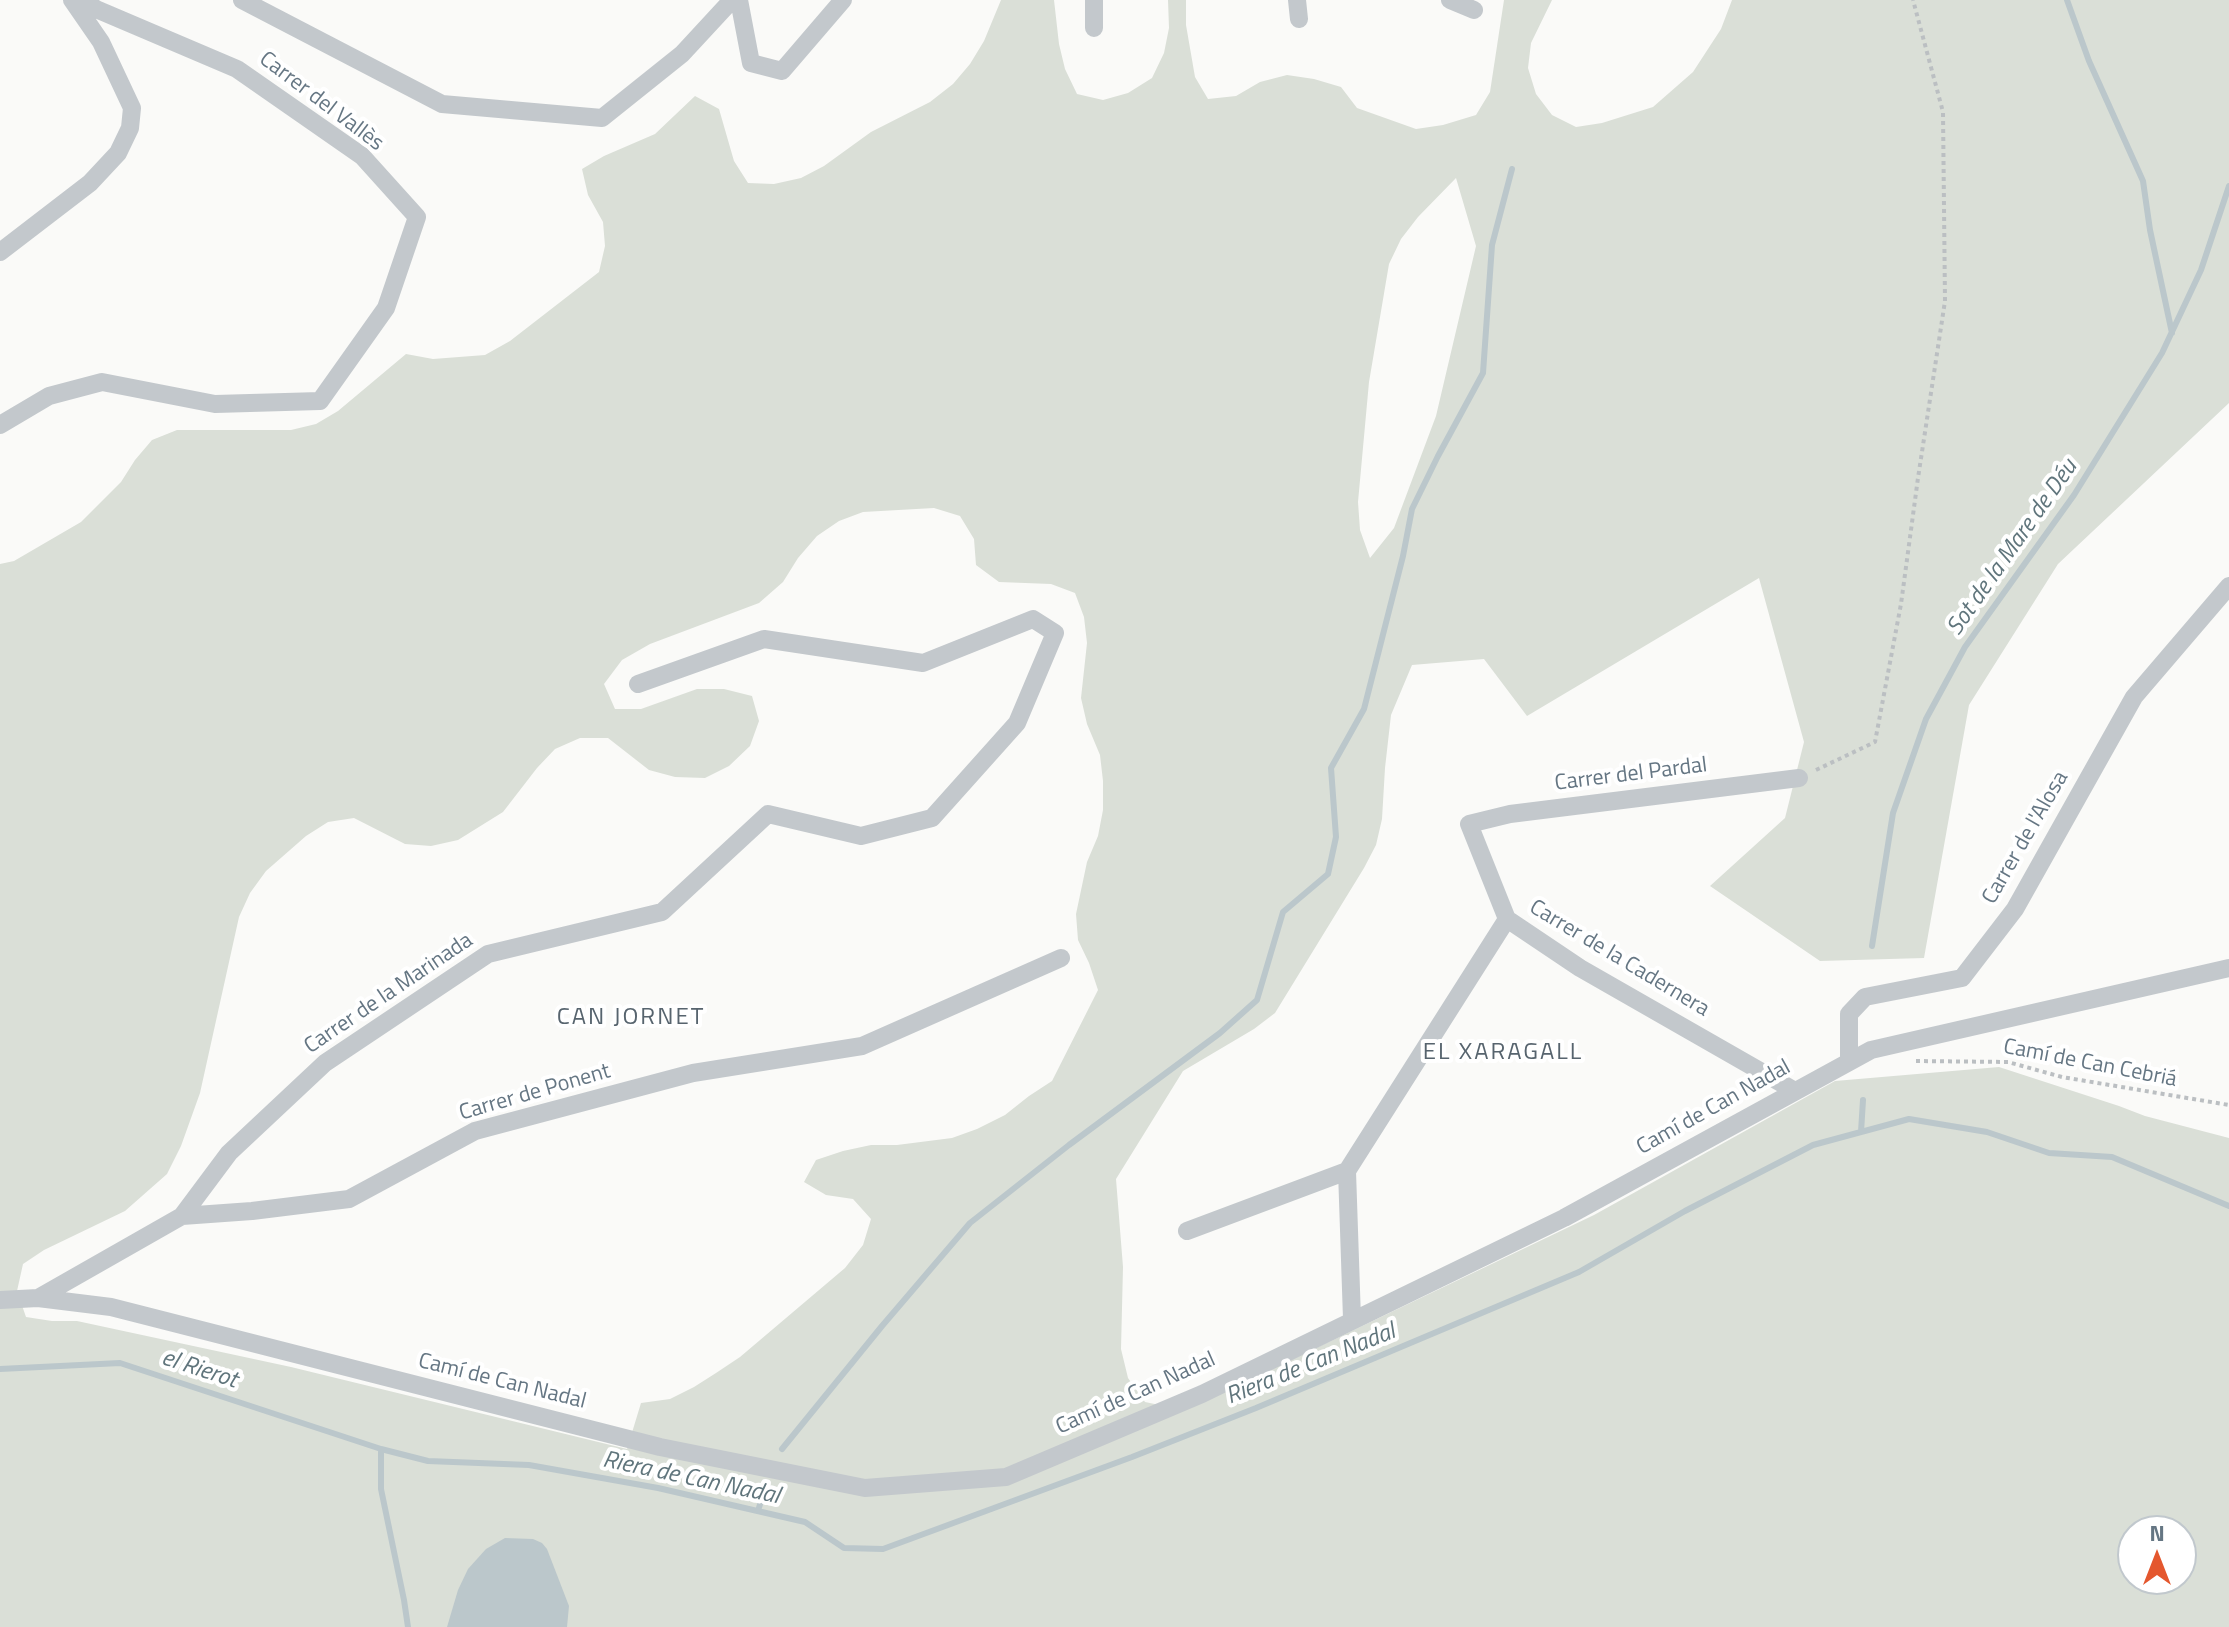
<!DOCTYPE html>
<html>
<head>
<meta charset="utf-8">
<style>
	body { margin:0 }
	#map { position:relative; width:2229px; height:1627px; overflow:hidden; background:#fafaf8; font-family:"Titillium Web",sans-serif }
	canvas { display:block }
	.north { position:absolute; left:2117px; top:1515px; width:80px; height:80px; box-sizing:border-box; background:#fff; border:2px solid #c1c8cd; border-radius:50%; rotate:0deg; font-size:22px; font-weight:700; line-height:32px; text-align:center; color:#657683 }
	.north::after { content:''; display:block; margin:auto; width:28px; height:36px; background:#e4572e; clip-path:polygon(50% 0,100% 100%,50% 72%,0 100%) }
</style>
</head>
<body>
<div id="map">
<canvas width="2229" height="1627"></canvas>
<div class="north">N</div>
</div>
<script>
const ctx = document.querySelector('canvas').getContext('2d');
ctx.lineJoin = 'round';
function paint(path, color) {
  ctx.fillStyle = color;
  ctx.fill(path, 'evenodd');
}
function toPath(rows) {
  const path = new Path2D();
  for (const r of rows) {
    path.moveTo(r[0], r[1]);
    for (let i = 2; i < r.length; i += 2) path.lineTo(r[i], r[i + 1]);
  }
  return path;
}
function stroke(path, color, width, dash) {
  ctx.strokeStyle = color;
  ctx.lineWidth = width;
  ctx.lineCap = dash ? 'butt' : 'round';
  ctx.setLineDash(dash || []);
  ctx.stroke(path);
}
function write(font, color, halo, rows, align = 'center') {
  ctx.font = font + ' "Titillium Web",sans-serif';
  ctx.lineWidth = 8;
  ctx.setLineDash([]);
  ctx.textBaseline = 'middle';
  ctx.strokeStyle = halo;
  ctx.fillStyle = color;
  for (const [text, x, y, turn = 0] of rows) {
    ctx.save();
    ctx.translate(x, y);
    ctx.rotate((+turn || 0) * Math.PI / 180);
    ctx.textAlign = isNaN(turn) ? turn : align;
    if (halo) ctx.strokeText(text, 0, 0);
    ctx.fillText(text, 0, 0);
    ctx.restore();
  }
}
const green = toPath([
	[1001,0,1054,0,1059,44,1065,69,1077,94,1103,100,1128,93,1152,78,1164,53,1169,28,1168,0,1186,0,1186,25,1195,77,1208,99,1236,96,1260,82,1287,75,1314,79,1341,87,1357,108,1416,129,1443,125,1476,115,1490,92,1504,0,1552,0,1531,43,1528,68,1536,94,1552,115,1576,127,1602,123,1653,107,1693,72,1721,29,1732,0,2229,0,2229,403,2058,564,1969,705,1924,958,1820,961,1710,886,1785,818,1804,742,1759,578,1527,716,1484,659,1412,665,1391,715,1385,768,1382,819,1376,845,1364,868,1275,1013,1254,1029,1183,1071,1116,1179,1123,1267,1121,1349,1128,1378,1145,1402,1174,1408,1220,1394,1594,1215,1835,1081,1999,1067,2119,1106,2145,1116,2229,1138,2229,1627,0,1627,0,564,14,561,81,522,121,482,135,460,152,440,177,430,291,430,316,424,338,411,406,354,433,359,485,355,510,341,599,272,605,246,603,222,588,195,582,169,604,156,655,134,695,96,719,109,734,161,748,183,774,184,801,178,824,166,871,132,930,102,953,84,970,64,984,41],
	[1456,178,1476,246,1436,416,1394,528,1370,558,1360,530,1358,502,1369,382,1389,264,1401,239,1418,217],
	[934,508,960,516,974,539,976,565,999,582,1051,584,1075,593,1084,617,1087,643,1081,698,1087,724,1100,755,1103,781,1103,810,1098,836,1087,862,1076,914,1078,940,1089,963,1098,990,1052,1081,1029,1096,1005,1115,977,1129,952,1138,897,1145,871,1145,843,1151,816,1160,804,1182,826,1195,853,1199,871,1219,863,1245,845,1268,740,1357,716,1373,694,1387,670,1399,641,1403,627,1449,291,1367,77,1321,52,1321,26,1317,17,1291,23,1264,44,1250,125,1211,167,1174,181,1146,200,1093,239,917,250,893,266,871,306,836,328,822,354,818,405,844,431,846,458,840,503,812,537,768,555,749,580,738,608,738,649,770,675,777,705,778,729,766,750,746,759,721,752,696,724,689,697,689,641,709,615,709,604,684,622,660,650,644,759,603,783,582,798,558,817,536,839,521,863,512],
	[2133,1531,2181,1531,2181,1579,2133,1579]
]);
const water = toPath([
	[505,1538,533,1539,542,1543,547,1549,569,1606,567,1627,447,1627,458,1590,468,1569,486,1549]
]);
const stream = toPath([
	[2067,0,2089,61,2143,181,2150,230,2172,333],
	[1872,946,1893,813,1926,719,1965,647,2074,495,2162,353,2201,270,2229,186],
	[1861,1132,1863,1100],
	[0,1369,120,1363,381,1449,428,1461,529,1465,658,1488,805,1522,844,1548,883,1549,1132,1457,1256,1408,1579,1272,1685,1211,1813,1145,1909,1119,1987,1132,2049,1153,2112,1157,2229,1206],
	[381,1449,381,1489,404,1600,408,1627],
	[782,1449,882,1326,970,1223,1069,1145,1220,1033,1257,1000,1283,912,1328,874,1336,837,1331,768,1364,709,1403,556,1412,509,1438,456,1483,373,1492,245,1512,169],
	[758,1511,764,1491]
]);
const path = toPath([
	[1816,770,1875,742,1901,604,1918,478,1945,301,1943,112,1913,0],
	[1916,1061,2008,1062,2062,1077,2229,1105]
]);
const street = toPath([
	[242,0,442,104,602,118,682,54,732,0],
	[739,0,751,63,782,71,843,0],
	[1094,0,1094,28],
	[1297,0,1299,19],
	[1450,0,1474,10],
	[0,252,90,183,118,153,130,128,132,108,101,42,72,0],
	[0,425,49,396,102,382,215,404,320,401,386,308,417,217,362,156,237,69,96,9,83,0],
	[1849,1061,1849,1014,1865,997,1962,978,2015,909,2134,697,2229,586],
	[1795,1091,1580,968,1507,919,1469,824,1510,814,1799,778],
	[182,1216,229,1153,325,1063,488,954,662,912,768,814,861,836,932,818,1017,723,1055,633,1033,619,923,663,764,639,638,684],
	[1187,1231,1347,1171],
	[38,1298,182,1216,252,1211,349,1199,475,1131,693,1073,862,1046,1061,958],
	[0,1300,38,1298,111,1307,660,1447,865,1488,1006,1477,1202,1394,1564,1218,1871,1050,2229,968],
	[1352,1319,1347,1171,1507,919]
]);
const streetNames = [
	["Carrer del Vallès",321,102,37],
	["Carrer del Pardal",1631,775,-7],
	["Carrer de l'Alosa",2026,838,-60],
	["Carrer de la Cadernera",1619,959,31],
	["Carrer de la Marinada",389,994,-34],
	["Camí de Can Cebriá",2090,1064,11],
	["Carrer de Ponent",535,1093,-16],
	["Camí de Can Nadal",1714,1108,-29],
	["Camí de Can Nadal",502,1382,14],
	["Camí de Can Nadal",1136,1394,-24]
];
const waterNames = [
	["Sot de la Mare de Déu",2013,548,-55],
	["Riera de Can Nadal",1311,1365,-22],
	["el Rierot",199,1370,18],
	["Riera de Can Nadal",691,1479,12]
];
const neighbourhoodNames = [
	["CAN JORNET",631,1018],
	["EL XARAGALL",1503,1053]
];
paint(green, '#dadfd7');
paint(water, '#bbc7cb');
stroke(stream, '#bbc7cb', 6);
stroke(path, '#bbbfc2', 4, [4, 4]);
stroke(street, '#c3c8cc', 18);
write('22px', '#657683', '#fff', streetNames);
write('italic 24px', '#60757c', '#fff', waterNames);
ctx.letterSpacing = '2px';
write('24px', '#57646e', '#fff', neighbourhoodNames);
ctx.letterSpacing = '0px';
</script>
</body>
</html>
